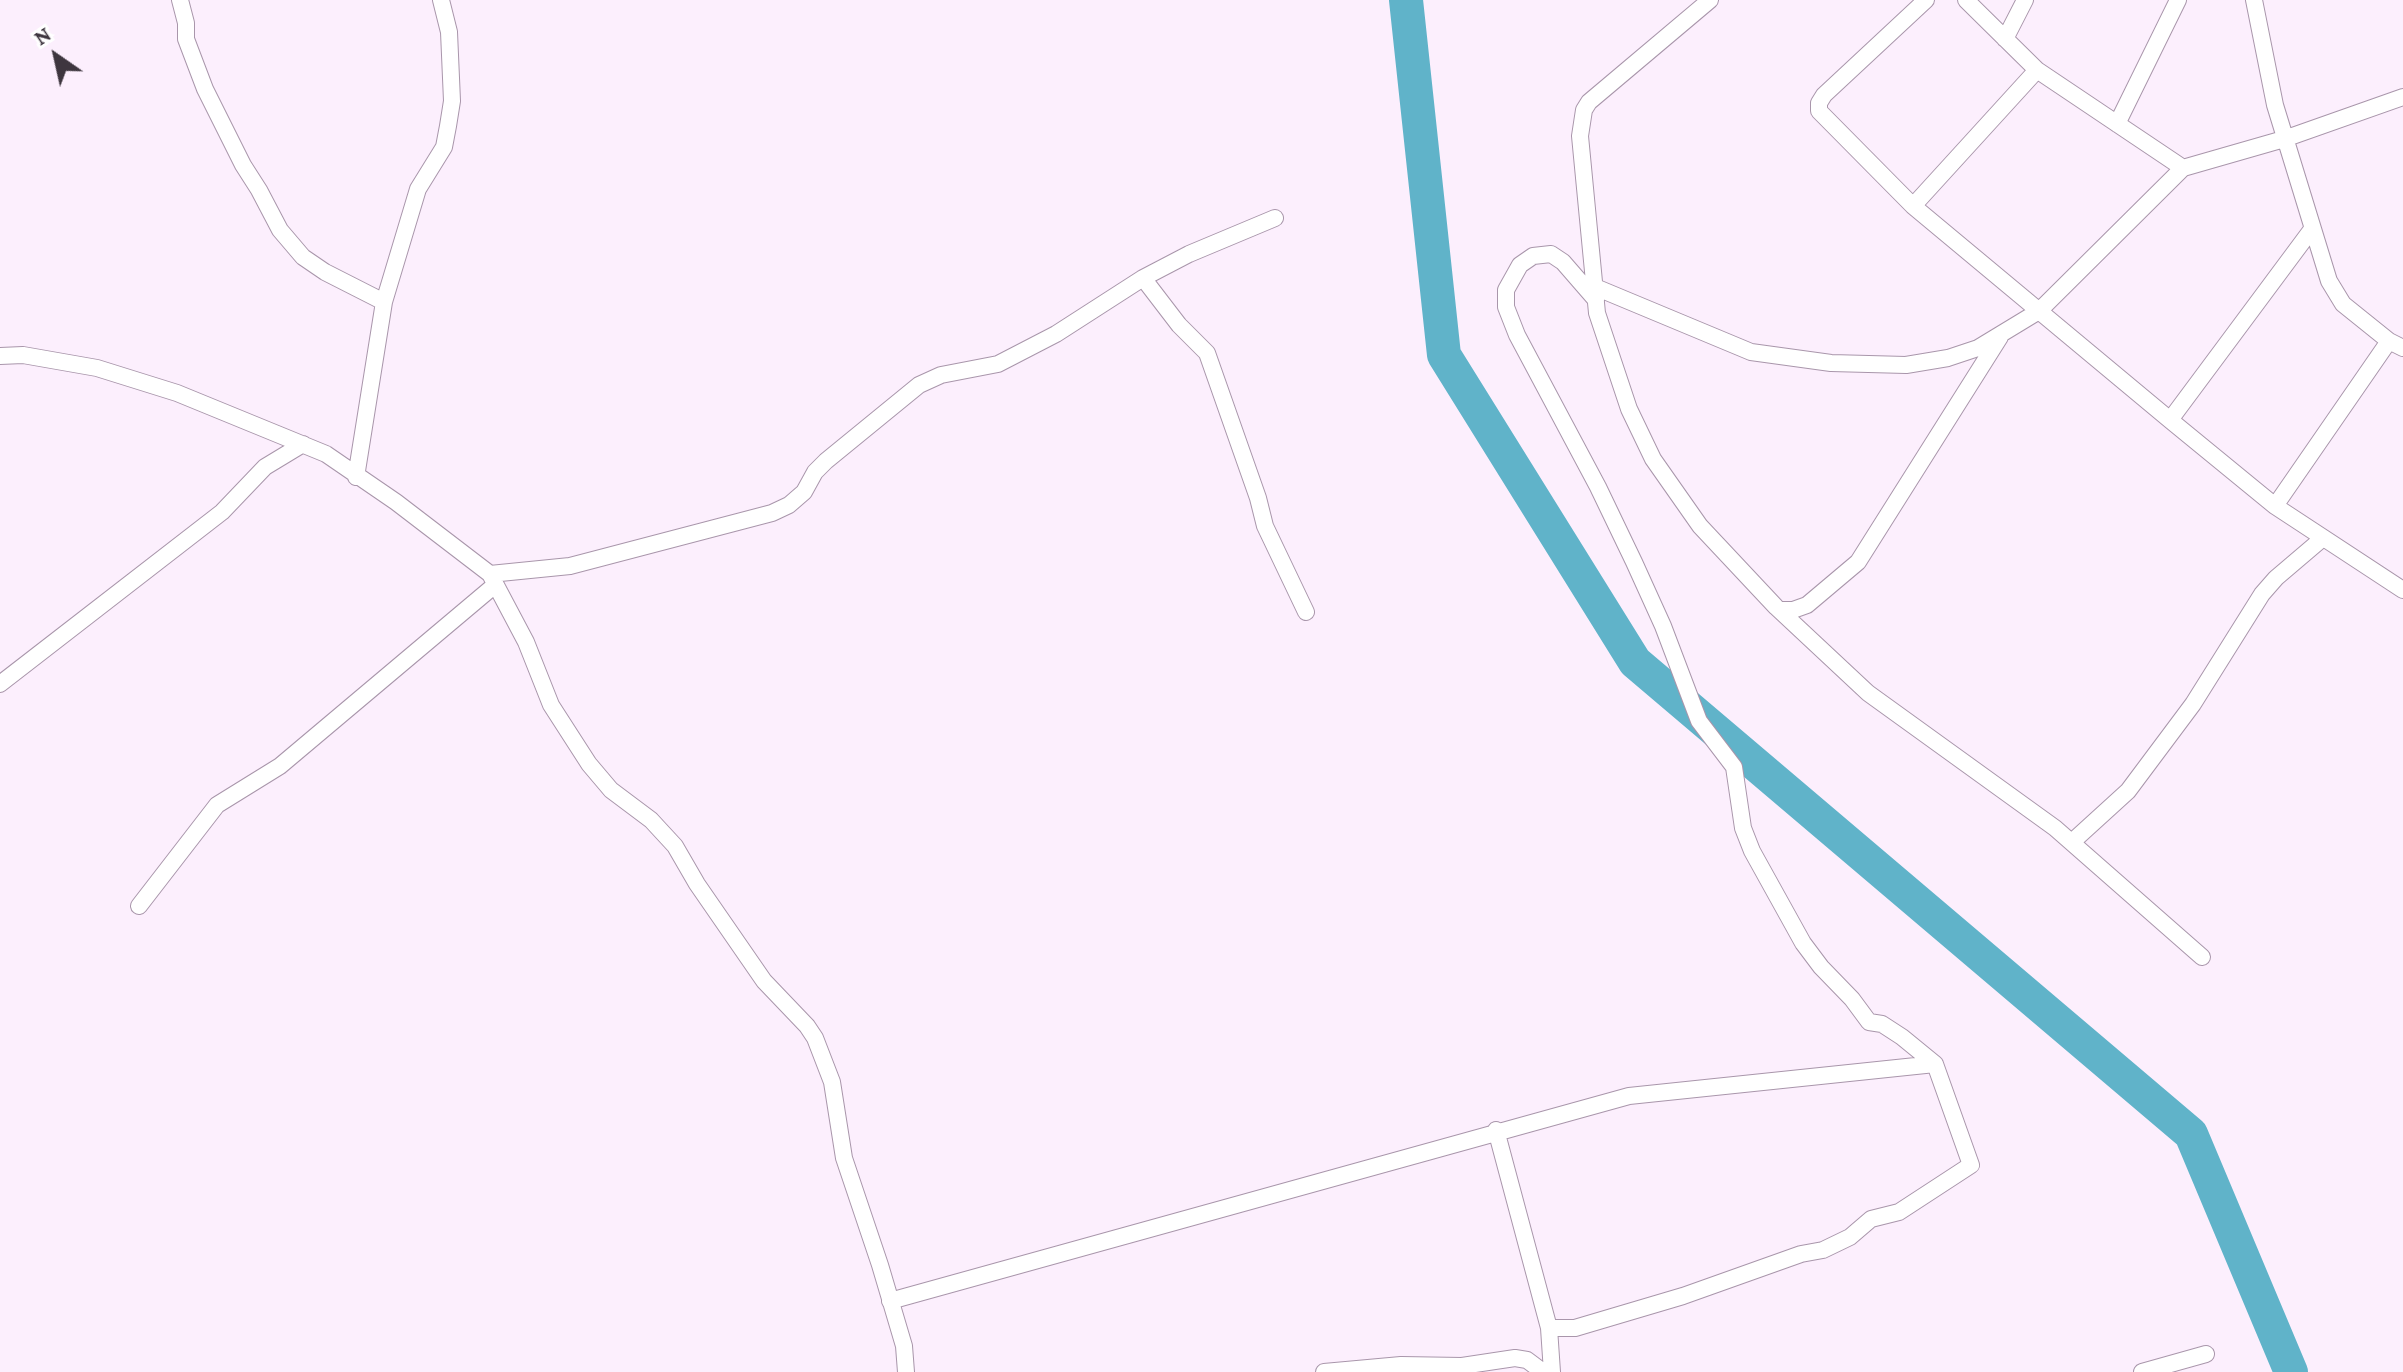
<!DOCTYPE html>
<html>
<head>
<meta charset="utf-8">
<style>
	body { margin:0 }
	#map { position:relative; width:2403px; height:1372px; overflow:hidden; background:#fceffd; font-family:"Crimson Pro",serif }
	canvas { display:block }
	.north { position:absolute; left:16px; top:16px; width:80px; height:80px; -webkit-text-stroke:6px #fff; paint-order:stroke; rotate:326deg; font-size:22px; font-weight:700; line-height:32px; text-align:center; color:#3e363f }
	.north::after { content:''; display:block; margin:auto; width:28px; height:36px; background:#3e363f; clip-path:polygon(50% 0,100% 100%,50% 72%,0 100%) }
</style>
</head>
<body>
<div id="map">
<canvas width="2403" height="1372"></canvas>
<div class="north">N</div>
</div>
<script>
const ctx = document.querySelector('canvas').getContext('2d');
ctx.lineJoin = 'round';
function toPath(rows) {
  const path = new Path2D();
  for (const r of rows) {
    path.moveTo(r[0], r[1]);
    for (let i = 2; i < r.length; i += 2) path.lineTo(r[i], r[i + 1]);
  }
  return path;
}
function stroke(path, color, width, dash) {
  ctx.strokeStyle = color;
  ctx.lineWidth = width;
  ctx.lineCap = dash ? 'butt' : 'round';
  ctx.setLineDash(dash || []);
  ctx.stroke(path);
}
const river = toPath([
	[1406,0,1444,355,1635,662,2191,1134,2291,1372]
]);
const street = toPath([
	[180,0,186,23,186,39,205,89,243,165,259,190,280,230,303,257,325,272,384,302],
	[1710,0,1589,102,1584,110,1580,136,1597,313,1629,409,1653,459,1700,526,1776,607,1868,693,2055,828,2202,957],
	[1926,0,1824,95,1819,103,1819,111,1913,206,2170,420,2275,506,2403,590],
	[1966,0,2037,70,2183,168],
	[2254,0,2275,105,2329,281,2343,304,2389,341,2403,348],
	[2005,39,2025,0],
	[2117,124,2178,0],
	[1913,206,2037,70],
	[1143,278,1179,325,1207,353,1258,498,1265,526,1306,612],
	[1595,287,1751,352,1831,363,1906,365,1948,358,1978,348,2039,311,2183,168,2284,139,2403,97],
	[0,356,23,355,97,368,177,393,326,454,396,502,490,574,526,642,551,705,589,764,611,790,651,820,675,846,697,884,764,981,807,1026,815,1038,832,1082,844,1158,880,1265,904,1346,906,1372],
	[2170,420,2312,229],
	[356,477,384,302,418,189,444,147,448,126,452,101,449,32,441,0],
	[2275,506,2389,341],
	[490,574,570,566,772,513,789,505,804,492,815,472,826,461,919,385,941,375,998,364,1056,334,1143,278,1189,254,1275,218],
	[1782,610,1793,610,1807,605,1858,562,2000,337],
	[0,684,222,512,265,467,303,444],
	[2072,842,2128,791,2193,704,2262,594,2276,578,2323,538],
	[139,906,217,805,280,766,495,585],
	[1496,1130,1549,1328,1552,1372],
	[890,1301,1629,1096,1935,1064],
	[1549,1328,1575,1328,1683,1296,1801,1254,1823,1250,1850,1237,1871,1219,1899,1212,1971,1165,1935,1064,1902,1037,1882,1024,1869,1022,1852,999,1821,967,1803,943,1752,851,1743,828,1734,767,1699,721,1663,626,1634,562,1598,487,1517,335,1506,307,1506,290,1520,265,1533,256,1551,254,1563,262,1596,300],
	[1324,1372,1401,1365,1462,1366,1515,1358,1527,1360,1543,1372],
	[2142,1372,2206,1354]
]);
stroke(river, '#60b3c9', 34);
stroke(street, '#a996ab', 18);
stroke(street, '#fff', 16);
</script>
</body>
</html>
